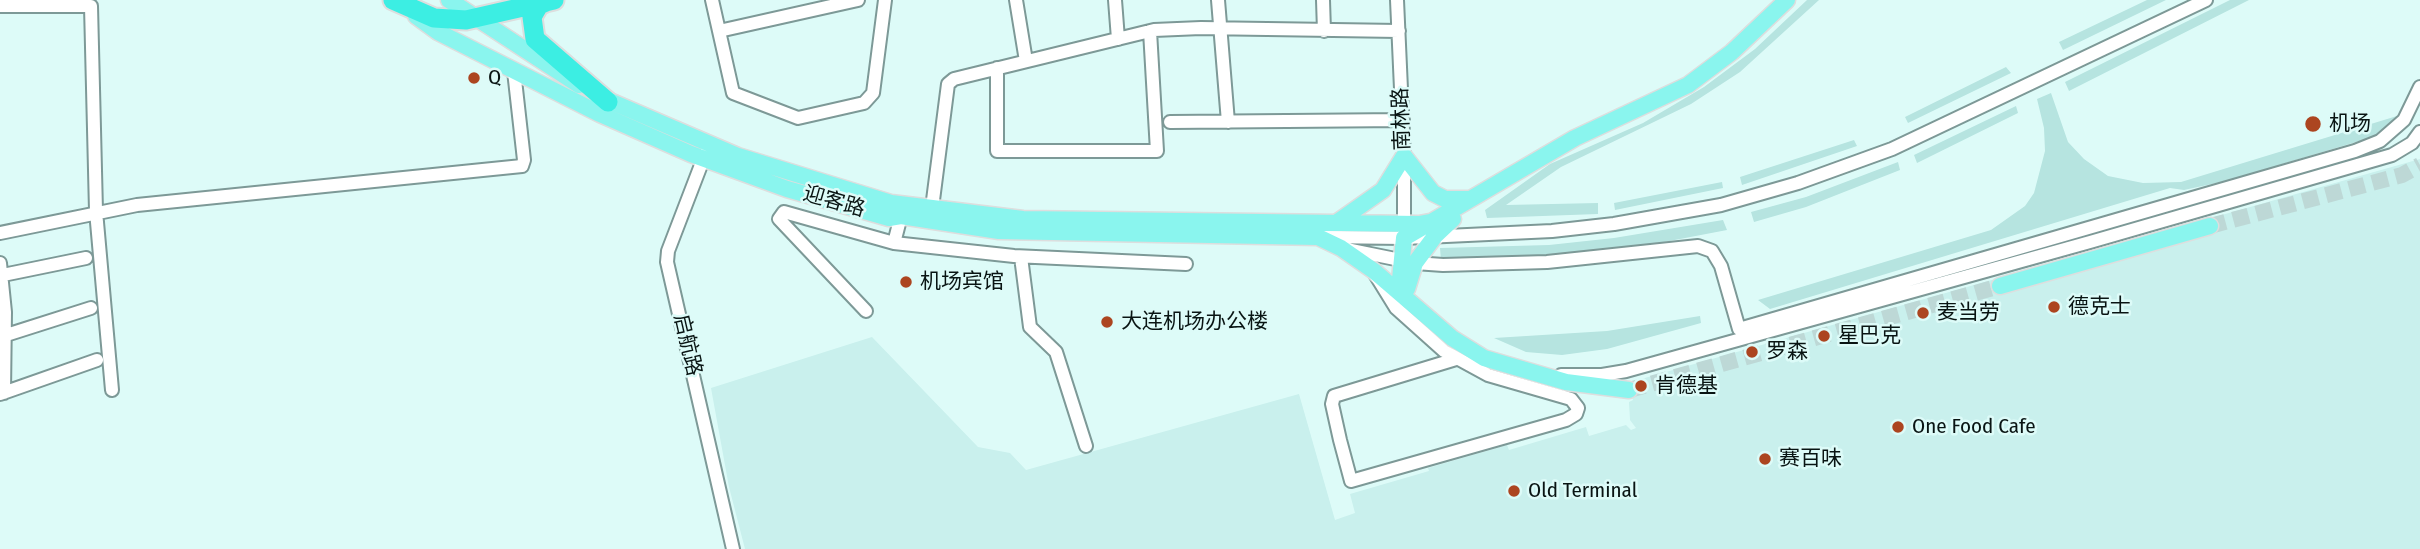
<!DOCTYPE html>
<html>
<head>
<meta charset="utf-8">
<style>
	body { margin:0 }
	canvas { display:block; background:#ddfbf8 }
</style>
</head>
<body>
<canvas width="2420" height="549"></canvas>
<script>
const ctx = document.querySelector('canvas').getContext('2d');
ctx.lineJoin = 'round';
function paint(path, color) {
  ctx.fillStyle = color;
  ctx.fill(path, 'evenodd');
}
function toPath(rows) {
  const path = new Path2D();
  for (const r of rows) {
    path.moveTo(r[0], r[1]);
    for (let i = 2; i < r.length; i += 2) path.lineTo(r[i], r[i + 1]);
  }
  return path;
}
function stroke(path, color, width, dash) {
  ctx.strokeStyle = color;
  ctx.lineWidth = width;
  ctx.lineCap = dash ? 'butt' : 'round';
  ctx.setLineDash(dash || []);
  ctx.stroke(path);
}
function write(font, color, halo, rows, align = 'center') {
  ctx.font = font + ' "Fira Sans Condensed","Noto Sans SC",sans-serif';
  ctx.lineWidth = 5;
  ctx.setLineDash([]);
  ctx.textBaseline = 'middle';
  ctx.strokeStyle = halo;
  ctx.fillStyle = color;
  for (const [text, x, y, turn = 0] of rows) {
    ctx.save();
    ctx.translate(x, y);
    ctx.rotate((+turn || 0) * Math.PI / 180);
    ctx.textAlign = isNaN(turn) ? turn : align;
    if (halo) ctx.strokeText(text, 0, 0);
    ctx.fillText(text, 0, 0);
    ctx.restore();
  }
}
const built = toPath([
	[2420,159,2420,549,745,549,729,487,711,388,872,337,978,447,1010,453,1026,470,1299,394,1335,520,1355,513,1350,494,1429,471,1428,468,1507,445,1509,450,1586,427,1589,436,1626,425,1631,430,1636,428,1630,420,1629,402,1633,400,1627,383]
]);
const green = toPath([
	[1807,0,1819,0,1740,72,1691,104,1561,167,1506,205,1598,203,1598,214,1487,218,1485,210,1550,164,1643,123,1704,87,1755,49],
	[2147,0,2166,0,2063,50,2059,42],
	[2230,0,2249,0,2069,91,2065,82],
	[2006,67,2011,73,1908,123,1905,117],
	[2051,93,2068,142,2084,159,2108,176,2143,183,2181,182,2397,116,2376,136,2279,165,2267,172,2184,190,2170,188,1770,309,1758,300,1991,230,2025,206,2034,193,2045,151,2044,128,2037,99],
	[2016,106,2018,113,1917,163,1914,155],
	[1854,140,1857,146,1742,185,1740,177],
	[1898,162,1900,170,1806,207,1754,222,1751,212,1806,197],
	[1722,182,1723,188,1615,210,1614,203],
	[1723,220,1727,230,1638,247,1536,257,1441,260,1440,248,1549,245,1614,238],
	[1700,316,1701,323,1607,349,1562,355,1526,352,1494,338,1607,331]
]);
const majorTunnel = toPath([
	[2210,226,2402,175,2420,165],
	[1629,390,2000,286]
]);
const minor = toPath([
	[712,0,733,93,798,118,864,103,873,93,885,0],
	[1016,0,1026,61],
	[1115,0,1118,39],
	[1218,0,1228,122],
	[1323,0,1324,31],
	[1397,0,1404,156,1404,231],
	[0,6,91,6,96,211,112,390],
	[719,31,858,0],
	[997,68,997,151,1157,151,1150,31],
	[1170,122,1403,120],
	[706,152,668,251,667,262,733,549],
	[932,208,948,84,954,79,1154,30,1201,28,1399,31],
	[0,233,137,205,522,166,524,160,514,71],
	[1321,237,1404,238,1552,231,1614,224,1721,205,1798,183,1892,149,2206,0],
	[894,243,901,216],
	[1346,249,1415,263,1443,265,1547,262,1698,246,1712,251,1721,266,1739,329,2355,151,2380,141,2404,120,2420,87],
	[1021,257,1030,327,1056,352,1086,446],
	[0,263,5,312,4,393],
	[1375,274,1396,308,1444,351,1488,375,1571,399,1578,408,1576,414,1566,420,1351,481,1340,440,1332,404,1334,396,1456,359],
	[3,275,86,258],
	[866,311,779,219,784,212,894,243,1014,256,1186,264],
	[0,337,91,308],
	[1561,375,1602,375,1626,371,2090,242,2392,155,2412,143,2420,132],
	[0,394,97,360]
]);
const major = toPath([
	[449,0,579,85],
	[416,16,438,32,600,114,691,154,787,189,889,218,901,216,999,231,1318,237,1341,248,1374,271,1452,338,1484,358,1566,382,1629,390],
	[598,96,738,156,891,203,1023,219,1419,224,1435,221],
	[1336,223,1383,190,1404,156,1433,193,1445,199,1470,199],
	[2000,286,2210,226],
	[1407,289,1415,263,1435,236,1453,219],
	[1399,290,1404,238,1575,138,1688,85,1732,52,1787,0]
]);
const highway = toPath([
	[393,0,434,18,466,20,554,0],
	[546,2,539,5,532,17,535,39,608,102]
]);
const markers = [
	[474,78,7,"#ac4520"],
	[2313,124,9,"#ac4520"],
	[906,282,7,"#ac4520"],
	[2054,307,7,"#ac4520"],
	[1923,313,7,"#ac4520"],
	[1107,322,7,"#ac4520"],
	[1824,336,7,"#ac4520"],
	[1752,352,7,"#ac4520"],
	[1641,386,7,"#ac4520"],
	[1898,427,7,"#ac4520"],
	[1765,459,7,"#ac4520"],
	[1514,491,7,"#ac4520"]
];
const poiNames = [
	["Q",488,78],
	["机场",2329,124],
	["机场宾馆",920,282],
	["德克士",2068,307],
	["麦当劳",1937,313],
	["大连机场办公楼",1121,322],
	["星巴克",1838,336],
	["罗森",1766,352],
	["肯德基",1655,386],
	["One Food Cafe",1912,427],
	["赛百味",1779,459],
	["Old Terminal",1528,491]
];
const streetNames = [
	["南林路",1402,119,-92],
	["迎客路",834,202,16],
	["启航路",687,345,77]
];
paint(built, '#c9f0ed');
paint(green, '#b6e4e0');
stroke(majorTunnel, '#bdd8d6', 16, [16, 8]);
stroke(minor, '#7d9997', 16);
stroke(major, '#dddede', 19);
stroke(highway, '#dddede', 23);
stroke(minor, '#fff', 12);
stroke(major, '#8af5ee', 16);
stroke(highway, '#3ceee3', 19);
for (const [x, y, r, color] of markers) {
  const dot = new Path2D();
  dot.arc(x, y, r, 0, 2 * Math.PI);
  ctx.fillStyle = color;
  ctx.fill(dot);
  stroke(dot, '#ddfbf8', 2.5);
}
write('21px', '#091413', '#ddfbf8', poiNames, 'left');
write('21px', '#091413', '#ddfbf8', streetNames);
</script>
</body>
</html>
